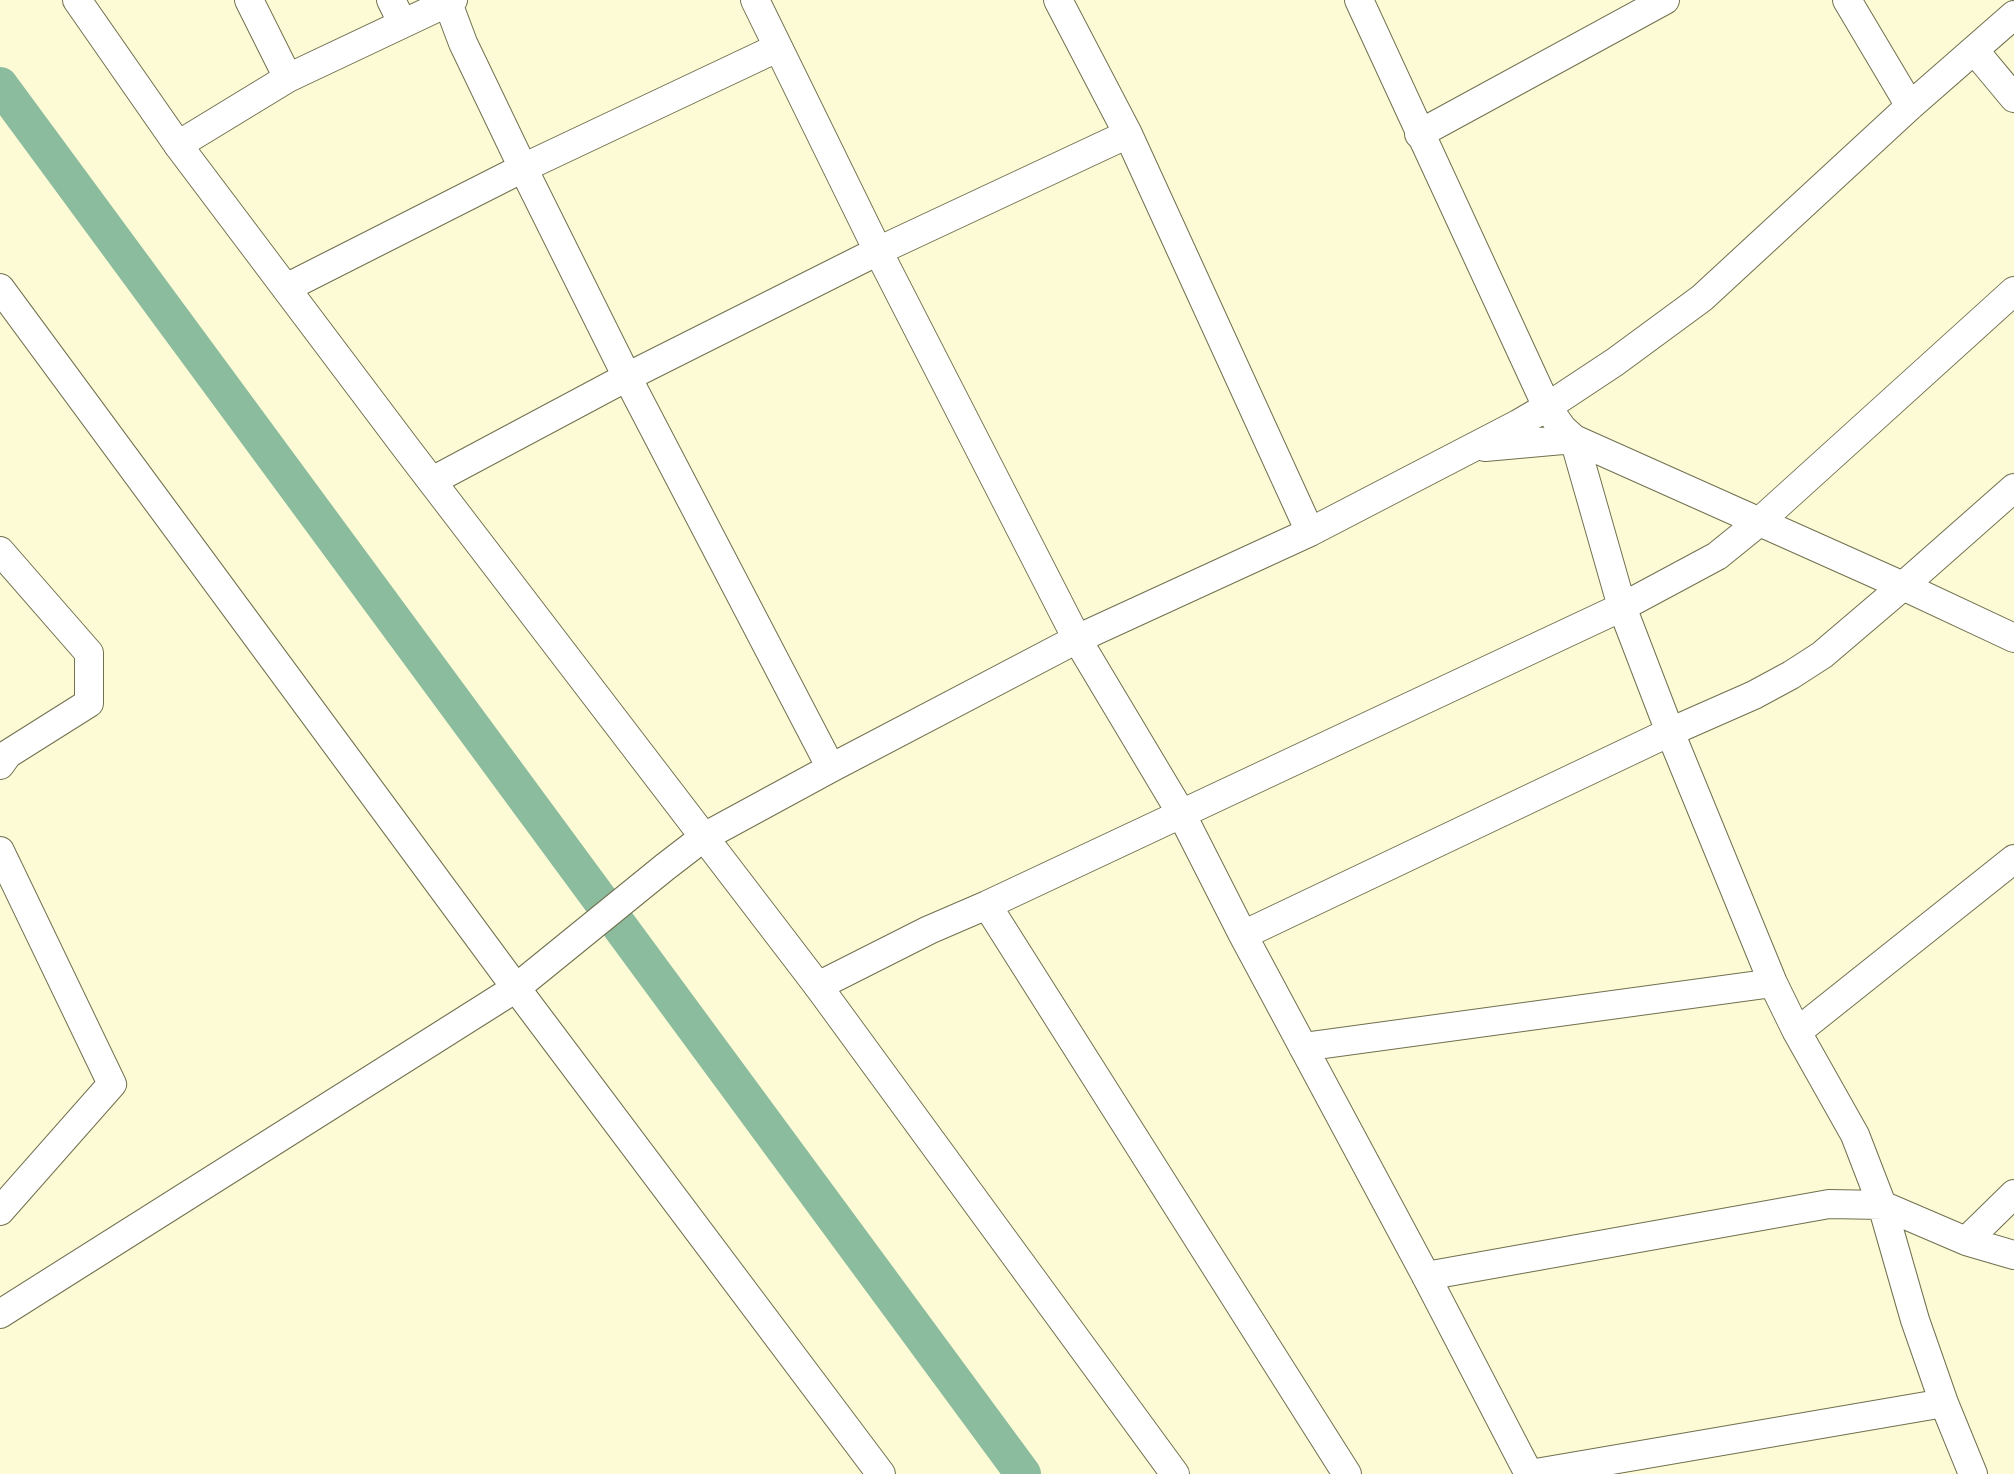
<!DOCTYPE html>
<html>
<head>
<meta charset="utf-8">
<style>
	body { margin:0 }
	canvas { display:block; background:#fcfbd6 }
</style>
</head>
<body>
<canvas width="2014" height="1474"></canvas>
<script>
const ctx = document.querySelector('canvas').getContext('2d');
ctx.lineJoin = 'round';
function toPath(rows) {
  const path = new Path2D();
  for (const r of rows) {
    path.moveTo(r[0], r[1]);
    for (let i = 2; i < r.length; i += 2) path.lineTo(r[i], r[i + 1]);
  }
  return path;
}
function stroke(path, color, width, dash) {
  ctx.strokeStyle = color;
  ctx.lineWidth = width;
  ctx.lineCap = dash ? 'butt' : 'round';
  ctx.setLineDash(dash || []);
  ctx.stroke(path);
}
const canal = toPath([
	[0,85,1023,1474]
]);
const minor = toPath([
	[249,0,288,78],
	[391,0,402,22],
	[755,0,878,251,1077,639,1181,813,1243,935,1426,1276,1529,1474],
	[1058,0,1128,134,1310,532],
	[1359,0,1547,407,1562,428,1574,439,1903,586,2014,638],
	[1847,0,1910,106],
	[448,3,463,43,523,168,627,377,831,768],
	[1974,50,2014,98],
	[1419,134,1665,0],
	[178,145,288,78,453,0],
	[0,288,516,988,881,1474],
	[286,288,523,168,777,48],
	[1485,447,1574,439,1622,607,1670,732,1773,983,1797,1032,1855,1135,1882,1205,1915,1320,1944,1403,1973,1474],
	[432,481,627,377,878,251,1128,134],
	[0,551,89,653,89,703,8,754,0,765],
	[0,851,112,1084,0,1211],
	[987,905,1347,1474],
	[1243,935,1670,732,1754,695,1791,675,1822,655,1903,586,2014,488],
	[818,986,929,930,987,905,1622,607,1717,556,1759,522,2014,291],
	[1797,1032,2014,859],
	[1303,1047,1773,983],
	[1966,1241,2014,1194],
	[1426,1276,1829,1204,1882,1205,1966,1241,2014,1255],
	[0,1314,516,988,665,867,704,837,831,768,1077,639,1310,532,1518,424,1547,407,1615,362,1702,298,1910,106,2014,15],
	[1530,1474,1944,1403]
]);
const major = toPath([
	[77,0,178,145,407,449,818,986,1175,1474]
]);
stroke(canal, '#8abc9d', 36);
stroke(minor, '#71704f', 30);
stroke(major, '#71704f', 30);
stroke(minor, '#fff', 28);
stroke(major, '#fff', 28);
</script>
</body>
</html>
